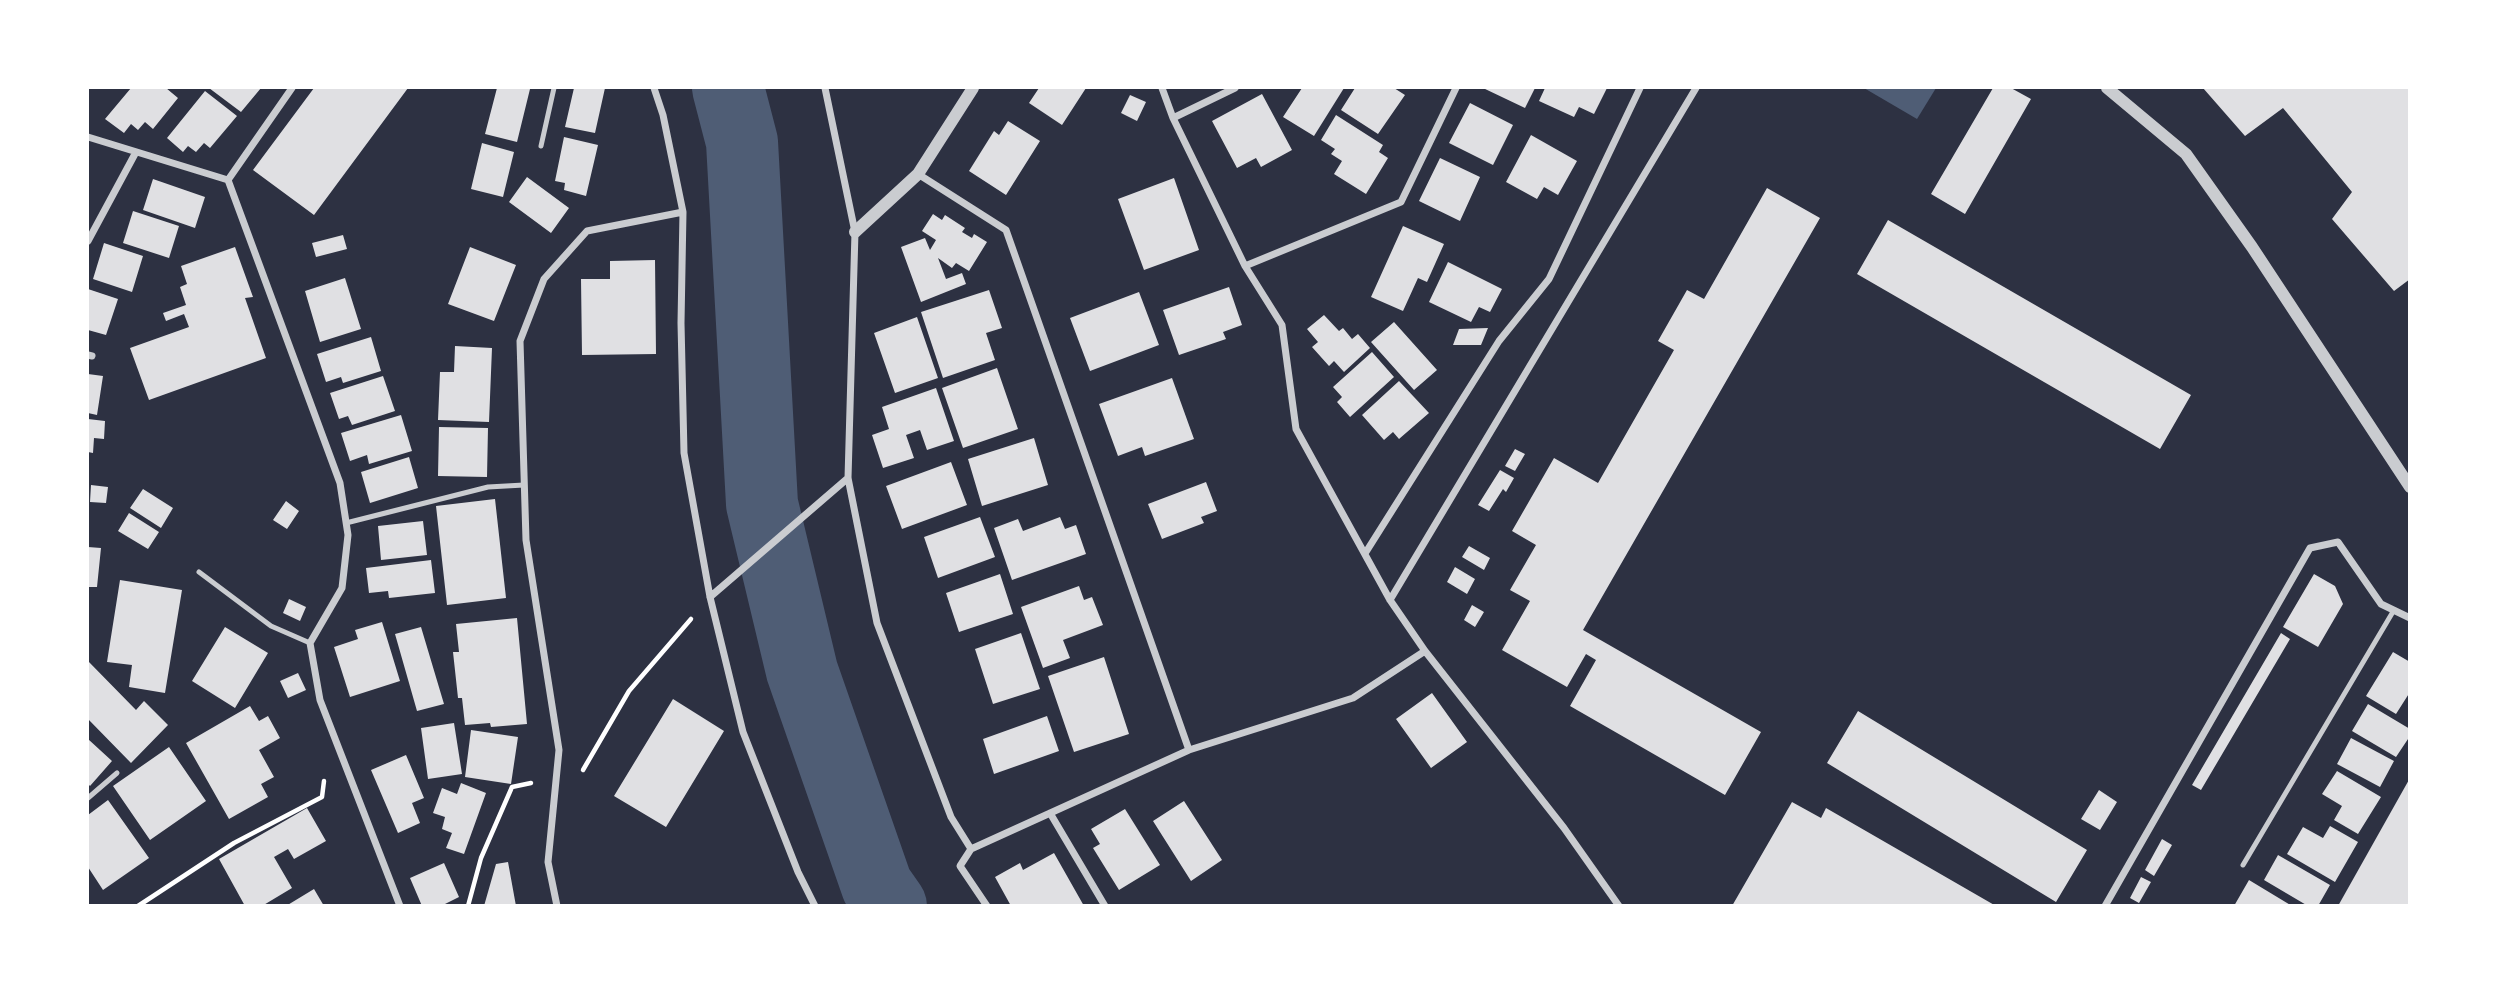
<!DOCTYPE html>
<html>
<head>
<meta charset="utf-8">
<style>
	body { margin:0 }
	#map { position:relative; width:2497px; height:993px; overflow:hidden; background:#2d3142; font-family:Arial,sans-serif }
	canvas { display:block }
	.frame { position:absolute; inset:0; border:89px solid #fff; pointer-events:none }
</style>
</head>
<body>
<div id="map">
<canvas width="2497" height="993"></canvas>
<div class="frame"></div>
</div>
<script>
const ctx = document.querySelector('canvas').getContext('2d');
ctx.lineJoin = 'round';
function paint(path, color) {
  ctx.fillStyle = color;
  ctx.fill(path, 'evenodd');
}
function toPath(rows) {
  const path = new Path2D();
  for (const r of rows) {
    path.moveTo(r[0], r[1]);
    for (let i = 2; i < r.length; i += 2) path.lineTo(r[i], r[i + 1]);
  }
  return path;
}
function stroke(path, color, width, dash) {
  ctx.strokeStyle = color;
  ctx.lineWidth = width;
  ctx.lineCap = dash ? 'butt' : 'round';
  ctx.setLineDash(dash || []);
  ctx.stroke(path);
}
const water = toPath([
	[1864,88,1936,88,1917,119]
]);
const river = toPath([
	[728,88,742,142,762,504,802,671,877,886,891,906]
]);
const building = toPath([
	[131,88,166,88,178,98,153,129,145,122,138,130,131,124,124,133,105,119],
	[209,88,261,88,241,112],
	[314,88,408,88,314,215,253,170],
	[497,88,530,89,517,142,485,134],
	[574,88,605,88,595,133,565,127],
	[1039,88,1086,88,1062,125,1029,103],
	[1302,88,1344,88,1314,136,1283,117],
	[1355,88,1394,88,1405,95,1378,134,1341,110],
	[1483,88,1535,88,1525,108],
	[1545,88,1607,88,1594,114,1579,107,1574,117,1539,101],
	[1993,88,2011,88,2031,99,1965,214,1931,194],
	[2203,88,2410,88,2410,279,2394,291,2332,219,2352,192,2283,108,2245,136],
	[205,91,237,116,210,148,204,143,196,152,188,146,183,152,167,138],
	[1262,94,1292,150,1261,167,1256,158,1237,168,1212,121],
	[1130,95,1146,102,1137,121,1121,113],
	[1470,103,1513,125,1493,165,1449,143],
	[1336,115,1383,145,1379,152,1388,158,1366,194,1334,174,1342,161,1331,154,1335,149,1321,140],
	[1008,121,1040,141,1006,195,969,171,994,131,999,135],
	[1531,135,1577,161,1558,195,1544,187,1537,199,1506,182],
	[564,137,598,145,586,196,564,190,565,183,555,181],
	[482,143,514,152,503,197,471,189],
	[1440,158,1480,177,1460,221,1419,201],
	[527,177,569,208,551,233,509,202],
	[1174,178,1199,250,1144,270,1118,199],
	[153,179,205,197,195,228,143,210],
	[1767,188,1820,218,1583,630,1761,732,1725,795,1570,706,1596,660,1586,654,1567,687,1502,650,1530,601,1510,590,1536,545,1512,531,1554,458,1598,483,1674,350,1658,341,1687,290,1704,299],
	[133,211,179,226,169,258,123,243],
	[933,214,942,220,945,215,965,228,962,232,972,238,974,234,987,242,969,271,956,263,952,268,938,258,946,279,962,273,966,284,921,302,901,247,925,238,930,250,936,240,922,231],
	[1888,220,2191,395,2160,449,1857,274],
	[1403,226,1444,244,1427,282,1418,278,1403,311,1371,297],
	[343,235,347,249,316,257,312,243],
	[104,243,143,256,132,292,93,279],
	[235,247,253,297,245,298,266,358,149,400,130,348,189,327,184,314,166,321,163,313,186,305,180,287,187,284,181,266],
	[470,247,516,265,494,321,448,304],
	[655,260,656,354,582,355,581,279,610,279,610,261],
	[1448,262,1502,289,1490,312,1479,307,1471,322,1429,302],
	[345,278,361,329,320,342,305,291],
	[1229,287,1242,325,1223,332,1226,339,1179,355,1163,310],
	[88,289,118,299,106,335,88,330],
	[989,290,1002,328,986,333,995,360,943,378,921,312],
	[1139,292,1159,345,1090,371,1070,318],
	[1324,315,1339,331,1343,328,1352,339,1358,334,1370,348,1344,372,1334,361,1329,366,1312,347,1318,342,1307,329],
	[917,317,938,378,895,393,874,333],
	[1394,322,1437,370,1414,390,1371,342],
	[1488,328,1481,345,1453,345,1459,329],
	[371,337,381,371,343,383,341,377,326,382,317,354],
	[455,346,492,348,489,422,438,420,440,372,454,372],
	[1372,352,1394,377,1350,417,1337,402,1342,397,1333,387],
	[997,368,1018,429,963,448,942,388],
	[88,374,103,376,97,415,88,413],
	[383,376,395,411,352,425,348,416,339,419,330,393],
	[1172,378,1194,439,1145,456,1142,447,1118,456,1099,404],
	[1399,381,1429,413,1399,439,1393,432,1384,440,1362,415],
	[936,388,954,441,927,450,920,430,906,435,914,458,883,468,872,435,889,429,882,407],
	[401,415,412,451,369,464,367,455,350,461,341,433],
	[88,419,105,421,104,439,94,438,93,453,88,452],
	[439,427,488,428,487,477,438,476],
	[1034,438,1048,485,982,506,968,459],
	[1515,449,1525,454,1515,471,1505,466],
	[409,457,418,488,370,503,361,472],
	[951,462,967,505,902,529,886,486],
	[1500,470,1514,478,1506,492,1503,489,1489,511,1478,505],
	[1206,482,1217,511,1201,517,1204,523,1162,539,1148,504],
	[91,485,108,487,106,503,90,502],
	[143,489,173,508,161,528,130,508],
	[495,499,506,598,447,605,436,506],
	[286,501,299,511,287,529,273,520],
	[129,513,159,532,148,549,118,531],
	[980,517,995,557,938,578,924,537],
	[1060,517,1065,529,1076,525,1086,554,1012,580,994,528,1018,519,1023,531],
	[423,521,427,555,381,560,378,526],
	[1469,546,1490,558,1484,570,1462,557],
	[88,547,101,548,97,587,88,587],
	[431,560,435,593,389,598,388,591,369,593,366,568],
	[1455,567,1475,579,1467,594,1447,582],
	[1000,574,1013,614,959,632,946,593],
	[2314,574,2335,586,2343,604,2318,647,2283,627],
	[120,580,182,590,165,693,129,687,132,665,107,662],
	[1079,586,1084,600,1092,597,1103,625,1063,640,1070,658,1043,668,1021,607],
	[289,599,306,607,300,621,283,613],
	[1472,605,1484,612,1475,627,1464,620],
	[517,618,527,724,491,727,490,723,465,725,462,698,458,698,453,652,459,652,456,624],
	[382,622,400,681,350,697,334,647,358,639,355,630],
	[225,627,268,653,235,708,192,681],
	[421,627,444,704,417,711,395,634],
	[1021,633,1040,689,993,704,975,649],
	[2281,633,2290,639,2201,790,2192,785],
	[2393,652,2410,662,2410,692,2396,714,2366,696],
	[1104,657,1129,734,1074,752,1048,676],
	[88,661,136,710,144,701,168,725,131,763,88,719],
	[298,673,306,690,288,698,280,681],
	[1432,693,1467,742,1431,768,1396,719],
	[673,699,724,731,666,827,614,796],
	[2368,704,2410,729,2410,736,2396,757,2352,731],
	[250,706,259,721,268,716,280,738,259,750,274,777,261,784,268,797,229,819,186,743],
	[1858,711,2087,850,2056,902,1827,763],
	[1047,716,1059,751,994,774,983,739],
	[454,723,462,774,428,779,421,728],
	[471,730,518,737,511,784,465,777],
	[2351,738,2394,761,2380,787,2337,764],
	[88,739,112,761,90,786,88,784],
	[169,747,206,801,150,840,113,786],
	[406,755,424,798,412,803,420,823,398,833,371,770],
	[2337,771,2381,797,2358,834,2334,820,2342,806,2322,794],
	[2410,778,2410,906,2338,906],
	[461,783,486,793,464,854,446,848,452,833,442,829,445,817,433,813,442,788,457,794],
	[2099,790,2117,802,2100,830,2081,819],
	[108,800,149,858,103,890,88,867,88,815],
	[1184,801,1222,860,1191,881,1153,821],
	[1792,802,1821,818,1826,808,1996,906,1732,906],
	[307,808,326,841,294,859,288,849,274,857,292,888,262,906,245,906,219,859],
	[1125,809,1160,865,1119,890,1093,848,1100,844,1091,829],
	[2330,826,2358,842,2335,882,2287,854,2303,827,2323,838],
	[2162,839,2172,845,2154,876,2145,870],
	[1054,853,1084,906,1011,906,995,877,1020,863,1023,870],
	[2278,855,2330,885,2318,906,2308,906,2264,880],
	[508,862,516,906,484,906,496,864],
	[444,863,459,897,441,906,422,906,410,878],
	[2141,877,2151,882,2139,903,2130,898],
	[2249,880,2292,906,2234,906],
	[314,889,324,906,286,906]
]);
const path = toPath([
	[583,770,629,691,691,619],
	[138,906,234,843,322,797,324,781],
	[468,906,481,858,512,787,531,783]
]);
const service = toPath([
	[541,146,554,88],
	[346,523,488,487,524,485],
	[199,572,271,626,310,643],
	[88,798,117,773],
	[2243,865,2394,610]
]);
const minor = toPath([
	[654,88,663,115,683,212,681,323,684,453,710,597,743,732,798,872,815,906],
	[825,88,855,232,848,478,877,623,951,817,971,849],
	[1162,88,1173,118,1245,266,1282,325,1296,429,1390,600,1425,651,1564,828,1619,906],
	[1173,118,1235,88],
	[88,137,228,180,292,88],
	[918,174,1006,230,1189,750],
	[228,180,340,483,348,535,342,588,310,643,320,700,400,906],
	[88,241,136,152],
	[1245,266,1401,202,1456,88],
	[88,355,92,356],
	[1366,552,1499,341,1549,279,1640,88],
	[710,597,848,478],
	[1390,600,1696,88],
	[1050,813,1105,906],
	[971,849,1189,750,1353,698,1425,651],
	[971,849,960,866,987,906],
	[557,906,548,862,559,750,526,540,520,341,544,279,587,231,683,212],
	[2105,906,2310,548,2338,542,2381,604,2410,618]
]);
const tertiary = toPath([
	[2107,88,2186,154,2252,247,2410,487],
	[855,232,918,174,973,88]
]);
paint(water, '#4f5d75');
stroke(river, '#4f5d75', 72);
paint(building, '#e0e0e3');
stroke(path, '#fff', 4.5);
stroke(service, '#caccd0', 5);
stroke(minor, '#caccd0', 7);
stroke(tertiary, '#caccd0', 12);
</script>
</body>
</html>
